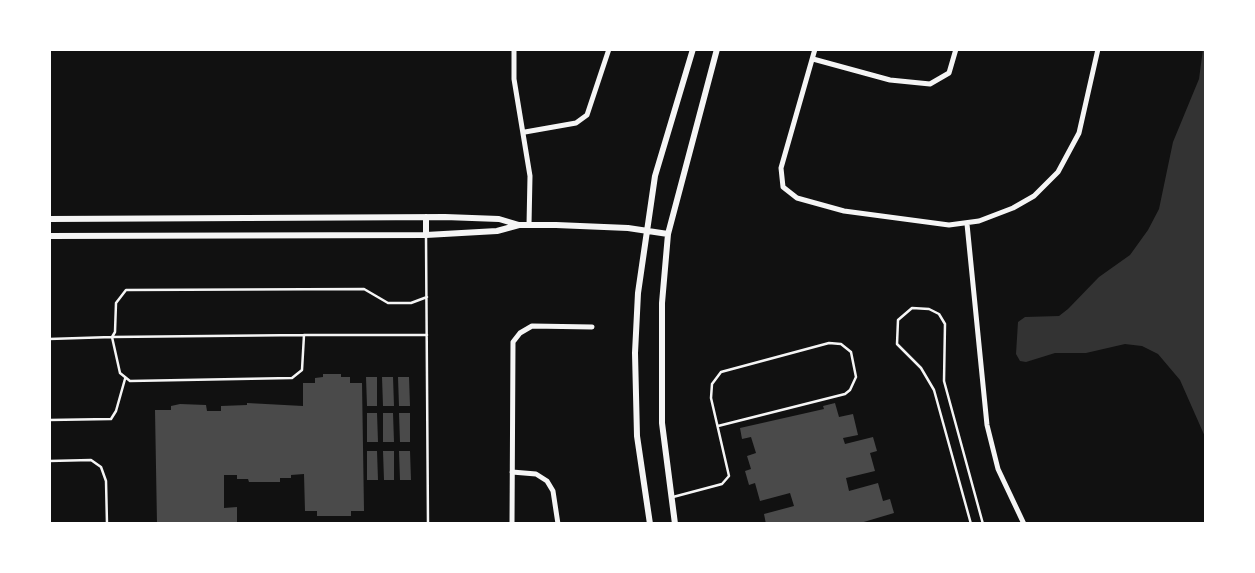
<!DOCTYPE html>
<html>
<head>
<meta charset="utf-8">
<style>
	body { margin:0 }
	#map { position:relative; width:1255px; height:573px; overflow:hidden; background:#111; font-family:"Zilla Slab",serif }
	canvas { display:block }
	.frame { position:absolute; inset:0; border:51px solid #fff; pointer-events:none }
</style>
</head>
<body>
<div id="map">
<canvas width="1255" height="573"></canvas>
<div class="frame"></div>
</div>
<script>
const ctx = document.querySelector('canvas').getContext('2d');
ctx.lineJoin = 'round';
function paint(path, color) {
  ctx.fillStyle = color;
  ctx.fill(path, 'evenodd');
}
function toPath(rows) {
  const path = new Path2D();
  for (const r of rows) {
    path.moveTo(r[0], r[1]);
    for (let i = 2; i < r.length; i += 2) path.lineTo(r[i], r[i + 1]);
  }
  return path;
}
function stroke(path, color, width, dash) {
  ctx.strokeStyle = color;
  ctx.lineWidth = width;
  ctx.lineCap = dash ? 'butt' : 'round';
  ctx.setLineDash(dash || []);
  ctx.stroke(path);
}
const water = toPath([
	[1203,49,1206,49,1206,439,1180,380,1158,354,1142,346,1125,344,1086,353,1055,353,1026,362,1020,361,1016,354,1018,322,1025,317,1059,316,1068,309,1099,277,1130,255,1148,230,1159,209,1173,142,1199,79]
]);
const building = toPath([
	[323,374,341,374,341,377,350,377,350,383,362,383,364,511,351,511,351,516,317,516,317,511,305,511,304,474,291,475,291,478,280,478,280,482,249,482,248,479,237,479,237,475,224,475,224,508,237,507,237,524,157,524,155,410,171,410,171,406,180,404,206,405,207,411,221,411,221,406,247,405,247,403,303,406,303,383,315,383,315,378,323,377],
	[366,377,377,377,377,406,367,406],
	[382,377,393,377,394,406,383,406],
	[398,377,409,377,410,406,399,406],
	[835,403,839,417,853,414,858,435,843,438,845,444,873,437,877,451,870,453,875,471,846,478,849,491,878,483,883,501,890,499,894,513,857,524,766,524,764,514,794,506,790,493,760,501,755,483,749,485,745,471,751,469,747,456,756,453,751,437,742,439,740,428,824,409,823,406],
	[367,413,377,413,378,442,367,442],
	[383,413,393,413,394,442,383,442],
	[399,413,410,413,410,442,400,442],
	[367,451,377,451,378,480,367,480],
	[383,451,394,451,394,480,384,480],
	[399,451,410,451,411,480,400,480]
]);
const service = toPath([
	[426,237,428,524],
	[304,335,302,370,292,378,130,381,120,373,112,337,304,335,427,335],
	[49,339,112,337,115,332,116,303,126,290,364,289,388,303,411,303,427,297],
	[49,420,111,419,116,411,125,379],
	[49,461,91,460,101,467,106,481,107,524],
	[673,497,722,484,729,476,711,398,712,384,721,372,829,343,841,344,851,352,856,377,850,390,845,394,718,426],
	[971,524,934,390,921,368,897,344,898,320,912,308,929,309,939,314,945,324,944,381,983,524]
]);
const minor = toPath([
	[514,49,514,79,530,176,529,225],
	[815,49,781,168,783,187,797,198,844,211,949,225,979,221,1013,208,1034,196,1058,172,1079,133,1098,49],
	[813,59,890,80,930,84,949,73,956,49],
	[525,132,576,123,587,115,609,49],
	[967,224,987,425,998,469,1024,524],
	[512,472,536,474,547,481,553,491,558,524],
	[512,524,513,342,520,333,532,326,592,327]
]);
const tertiary = toPath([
	[426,217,426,235],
	[49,219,445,217,499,219,519,225],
	[49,236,426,235,497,231,519,225,556,225,628,228,668,234],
	[650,524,637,436,635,353,638,293,655,176,693,49],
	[675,524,662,423,662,303,668,234,717,49]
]);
paint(water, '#333');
paint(building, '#4a4a4a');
stroke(service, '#f5f5f5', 2.5);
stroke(minor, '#f5f5f5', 5);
stroke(tertiary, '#f5f5f5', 6);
</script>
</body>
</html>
